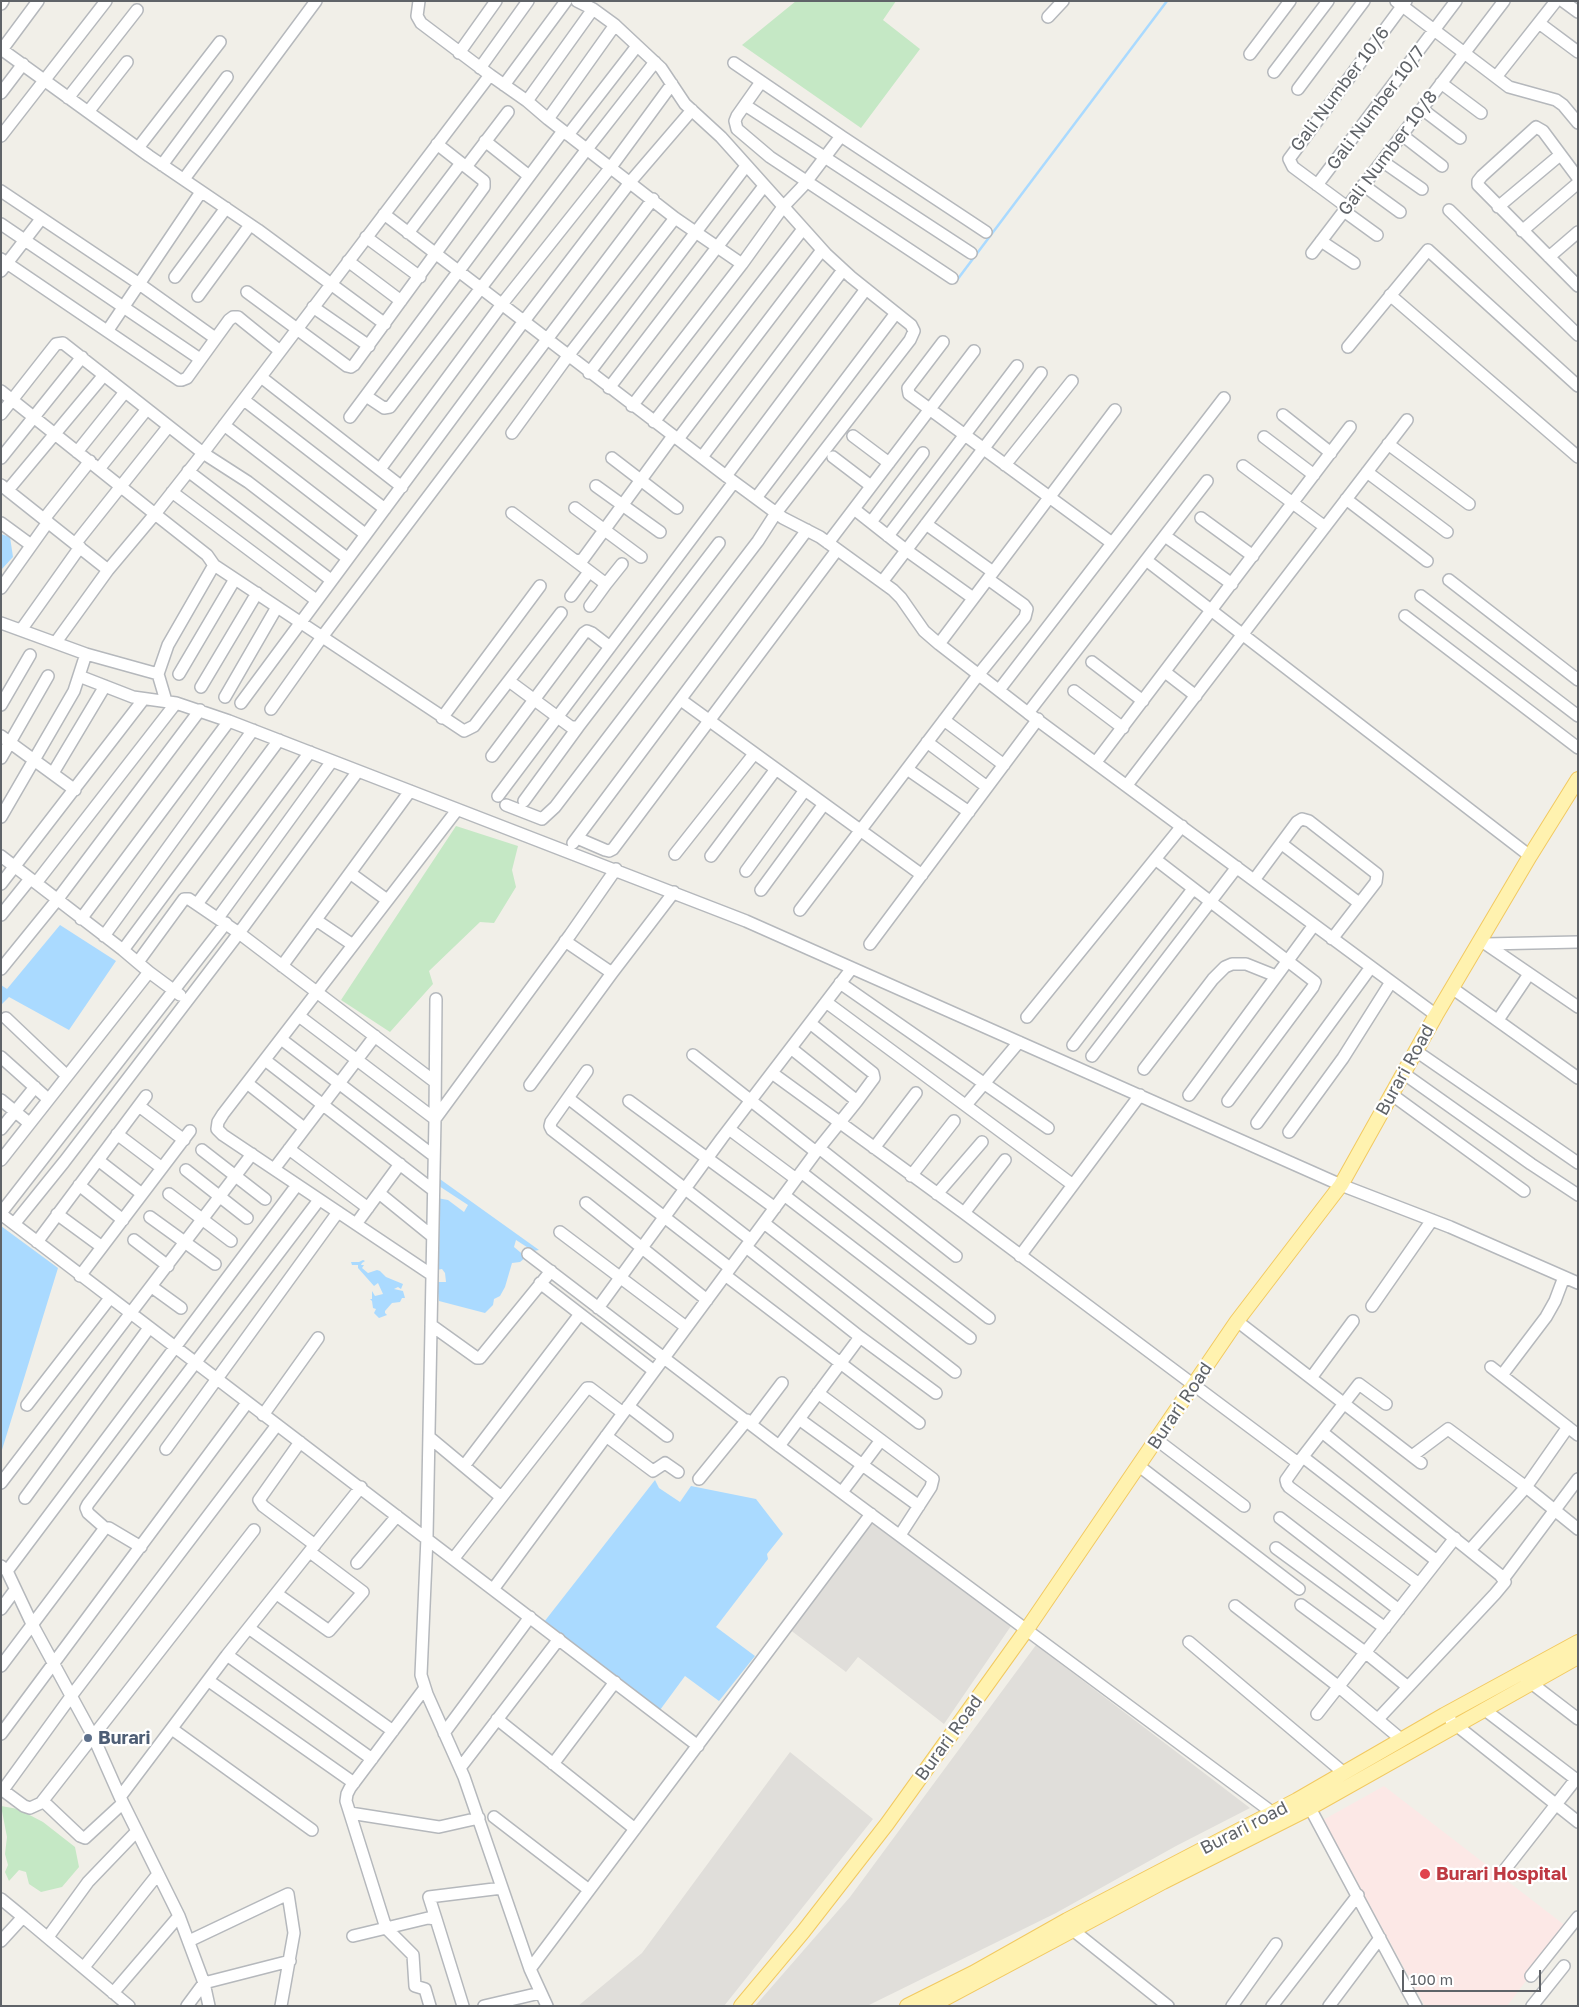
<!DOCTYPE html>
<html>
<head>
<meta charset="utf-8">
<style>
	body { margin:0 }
	#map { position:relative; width:1579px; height:2007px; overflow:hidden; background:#f1efe8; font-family:"Golos Text",sans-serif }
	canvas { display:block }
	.frame { position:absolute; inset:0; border:2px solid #5f6368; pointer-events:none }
	.scale { position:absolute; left:1402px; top:1970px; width:139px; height:22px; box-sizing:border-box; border:2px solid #5f6368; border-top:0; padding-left:6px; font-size:15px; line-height:18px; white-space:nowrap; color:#5f6368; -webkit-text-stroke:4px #fff; paint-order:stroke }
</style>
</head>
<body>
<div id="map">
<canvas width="1579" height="2007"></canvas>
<div class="frame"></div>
<div class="scale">100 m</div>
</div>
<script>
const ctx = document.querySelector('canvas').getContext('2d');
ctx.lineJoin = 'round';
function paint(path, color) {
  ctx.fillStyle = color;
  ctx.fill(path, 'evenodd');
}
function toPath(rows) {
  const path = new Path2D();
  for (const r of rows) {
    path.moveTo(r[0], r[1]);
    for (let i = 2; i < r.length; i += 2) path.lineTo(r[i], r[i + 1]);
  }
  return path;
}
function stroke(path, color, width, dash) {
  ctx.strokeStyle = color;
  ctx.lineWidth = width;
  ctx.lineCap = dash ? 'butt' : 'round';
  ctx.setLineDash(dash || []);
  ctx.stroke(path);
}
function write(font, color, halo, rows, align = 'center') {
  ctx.font = font + ' "Golos Text",sans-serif';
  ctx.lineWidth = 4.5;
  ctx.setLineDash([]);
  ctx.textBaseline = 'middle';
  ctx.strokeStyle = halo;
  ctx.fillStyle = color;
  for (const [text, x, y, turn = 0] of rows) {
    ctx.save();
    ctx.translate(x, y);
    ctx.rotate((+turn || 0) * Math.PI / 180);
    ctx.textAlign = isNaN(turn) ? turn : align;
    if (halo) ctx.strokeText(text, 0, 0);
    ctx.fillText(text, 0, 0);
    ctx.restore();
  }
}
const industrial = toPath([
	[873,1522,1011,1626,944,1724,858,1657,846,1672,789,1629],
	[1036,1645,1250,1808,1176,1846,1056,1913,867,2006,755,2006,850,1897],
	[790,1752,873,1819,724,2006,578,2006,642,1953]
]);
const medical = toPath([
	[1384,1786,1567,1927,1507,2006,1425,2006,1323,1820]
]);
const green = toPath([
	[796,1,896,1,883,20,920,49,861,128,742,45],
	[456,826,518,846,512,870,516,887,494,923,480,922,429,971,433,984,390,1032,341,1000],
	[1,1806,18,1809,43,1822,75,1847,79,1867,62,1887,41,1892,29,1884,26,1872,19,1870,9,1881,5,1872,8,1865,5,1854,7,1837]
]);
const water = toPath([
	[1,534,10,537,13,557,1,570],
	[60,925,116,961,69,1030,9,997,1,1005,1,985,7,989],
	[437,1177,539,1250,533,1251,516,1240,514,1247,526,1257,520,1262,512,1263,505,1287,500,1296,494,1299,493,1305,485,1313,439,1301,437,1282,446,1282,445,1273,442,1269,437,1270,437,1198,448,1200,464,1212,468,1205,439,1186],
	[1,1226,58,1268,1,1453],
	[363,1260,365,1261,362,1263,361,1265,364,1265,362,1268,368,1273,377,1270,380,1271,386,1277,403,1284,401,1289,398,1287,394,1289,403,1291,405,1298,402,1298,400,1302,392,1303,385,1311,385,1313,387,1315,379,1318,374,1313,376,1309,373,1308,372,1301,370,1299,372,1299,372,1291,375,1296,383,1294,378,1283,374,1286,358,1268,358,1265,352,1265,351,1262,359,1262],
	[655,1480,659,1488,680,1502,691,1486,756,1499,783,1534,767,1554,768,1559,716,1627,755,1656,719,1701,685,1676,660,1710,544,1622]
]);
const stream = toPath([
	[957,280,1167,1]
]);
const minor = toPath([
	[1396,1,1509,87,1556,100,1563,105,1578,123],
	[1563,1,1578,12],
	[1,4,3,1],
	[1048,17,1063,1],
	[1539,23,1578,52],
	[1,49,149,156,258,230,385,324],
	[1,51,38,1],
	[459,53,496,1],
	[1250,54,1290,1],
	[734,63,841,136],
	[480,68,528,1],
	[1274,72,1328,1],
	[490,75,527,101,548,119,675,218,742,264],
	[1496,77,1556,1],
	[761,82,737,116,735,121,737,129,770,157,952,278],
	[1441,83,1481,113],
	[504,85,566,1],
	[1298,89,1364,1],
	[1,93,23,64],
	[68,98,137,10],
	[527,101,593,9],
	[745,105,971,253],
	[1422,109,1460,138],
	[88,112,127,62],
	[548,119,615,25],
	[568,135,637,46],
	[1402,135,1442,166],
	[1,136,106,1],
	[485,141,529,176],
	[138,148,220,42],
	[1382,161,1422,189],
	[162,165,227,77],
	[466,167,508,112],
	[1578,178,1543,131,1536,127,1482,176,1478,181,1478,185,1578,286],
	[184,179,316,1],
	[1317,185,1456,1],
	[1363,185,1400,212],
	[1,191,138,283,215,338],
	[1347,207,1293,167,1289,159,1406,1],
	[1498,207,1560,155],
	[1449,210,1578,335],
	[1344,211,1377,235],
	[384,214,726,476,783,518,820,537,893,590,901,598,924,631,939,644,1028,713,1436,1015],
	[1,224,200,359],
	[1522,231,1578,183],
	[408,233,461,163],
	[366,237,420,277],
	[1321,241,1354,263],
	[1312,253,1504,1],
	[1549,257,1578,232],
	[1,259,179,380,182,380,187,378,229,320,233,317,238,317,244,322,280,351],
	[348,261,401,301],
	[1,271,41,219],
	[175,277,226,208],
	[247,292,347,366,351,367,354,365,484,187,484,181,437,144],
	[1390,295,1578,457],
	[198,296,250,225],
	[313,307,369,346],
	[108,330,201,192],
	[943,342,908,388,909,394,1112,543],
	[1348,347,1428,250,1578,386],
	[589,373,746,166],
	[261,377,402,487],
	[609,388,764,186],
	[1,391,155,514,108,570,56,642],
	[366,396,384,408,390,407,587,149,655,62],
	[244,400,385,509],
	[632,406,742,264,783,207,803,186,841,136,986,232],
	[1,414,56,344,63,343,203,453,248,482,347,558],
	[1283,415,1331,453],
	[350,417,563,131],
	[654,422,803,229],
	[224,425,365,534],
	[512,433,568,356,675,218],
	[853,436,889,463],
	[1264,437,1314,475],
	[678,439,822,250],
	[1388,444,1469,504],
	[77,452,125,392],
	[702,457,843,270],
	[833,457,871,486],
	[1,458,82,357],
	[612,458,677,508],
	[1005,465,1072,381],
	[1243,466,1325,527],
	[99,469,147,409],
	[380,469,502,304,611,167,672,84],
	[188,471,331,580],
	[1367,472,1447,532],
	[726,476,866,289],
	[1,485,108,570],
	[596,486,660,532],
	[8,490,104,375],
	[172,492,316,600],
	[756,498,896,313],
	[1346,499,1427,561],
	[575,508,641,557],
	[854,509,906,550,973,598],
	[512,513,573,559,578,561,583,559,673,436],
	[1201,518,1253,556],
	[44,519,90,461],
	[871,522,923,453],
	[1,523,31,545],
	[926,524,993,572],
	[888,536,1017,366],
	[1165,536,1232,584],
	[828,543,974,351],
	[75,544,168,427],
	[573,559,606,584,622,564],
	[1146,560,1530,856],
	[214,565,464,731,474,726,561,613],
	[1449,580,1578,680],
	[882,582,1041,373],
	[1,588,48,522],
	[571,596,589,572],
	[1421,596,1578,716],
	[590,606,606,584],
	[1405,616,1578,748],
	[1,623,86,654,158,674,166,701],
	[21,630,80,547],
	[939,644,1115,410],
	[1092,662,1143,701],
	[1165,672,1196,696],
	[158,674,168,645,214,565,207,555,155,514,203,453,490,75,421,23,417,16,419,1],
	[179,674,235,579],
	[79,676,133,697,176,703,229,721,746,921,1341,1185,1450,1227,1578,1283],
	[509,681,571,727,578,727,719,543],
	[201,687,257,593],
	[999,690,1224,398],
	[1074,691,1123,728],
	[225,697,277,607],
	[681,700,922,875],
	[241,703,524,321,631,181,692,110],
	[1,705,30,655],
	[271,709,322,637,653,199],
	[1028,713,1207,481],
	[442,718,540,586],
	[944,720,1004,765],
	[1,736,75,790],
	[927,742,987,787],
	[492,756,584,633,587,631,592,633,610,647],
	[1,758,48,676],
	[1096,762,1350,427],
	[907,769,969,812],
	[53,773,105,686],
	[1127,785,1407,420],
	[498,796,734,482],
	[524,801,578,727],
	[506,805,542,819,555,807,758,541,776,513,910,340,914,331,911,325,851,277,826,254,721,137,685,104,661,68,615,25,593,9,577,1],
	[1,817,74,691,86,654],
	[577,838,605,850,609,851,613,849,837,550],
	[573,843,807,530],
	[1282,844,1359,903],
	[675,854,754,754],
	[1,856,123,950,149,972,1,1160],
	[711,856,776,769],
	[1155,859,1315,982,1313,987,1228,1101],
	[746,871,805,790],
	[350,873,387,900],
	[1254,880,1297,822,1302,819,1309,821,1377,874,1376,882,1332,939],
	[36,883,176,703],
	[1,884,143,700],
	[761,890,824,804],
	[197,904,310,752],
	[800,910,979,674,1025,617,1027,609,1024,605,988,579],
	[1,915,30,879],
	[218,918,332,761],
	[81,919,229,721],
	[316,920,353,945],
	[104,936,253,730],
	[1480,940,1578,1007],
	[565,941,612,973],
	[870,944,1038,719],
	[1486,944,1578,942],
	[123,950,279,740],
	[138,962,184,899,189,899,239,933,435,1082],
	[282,966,410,791],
	[1,969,57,900,200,710],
	[149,972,180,995],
	[840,983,1048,1128],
	[1452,988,1578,1078],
	[826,1002,1073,1185],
	[299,1016,435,1119],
	[1027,1017,1182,826],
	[6,1018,66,1075],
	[1498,1020,1529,974],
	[810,1023,873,1073,874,1078,857,1101],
	[281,1039,434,1156],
	[1073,1045,1193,889],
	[1416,1051,1578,1163],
	[693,1055,816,1152],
	[1092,1056,1237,867],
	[1,1057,48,1099],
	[265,1060,433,1190],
	[1144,1069,1213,979,1225,967,1232,964,1246,964,1276,976],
	[587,1071,551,1122,550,1126,552,1130,730,1268],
	[772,1073,964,1213,1298,1463],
	[1403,1073,1531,1164,1578,1195],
	[247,1083,304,1128],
	[530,1085,612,973,674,892],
	[1391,1094,1524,1191],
	[1189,1095,1314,925],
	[568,1098,751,1240],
	[1,1100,29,1123],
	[629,1101,775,1208],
	[966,1105,1019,1042],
	[139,1106,184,1140],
	[435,1117,436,999],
	[1257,1123,1371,967],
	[1,1129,35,1087],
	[729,1129,796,1179],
	[1289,1132,1343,1058,1391,982],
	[117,1134,162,1168],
	[819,1148,956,1256],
	[874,1148,916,1093],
	[289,1149,368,1208],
	[202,1150,265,1199],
	[98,1160,142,1194],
	[274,1169,375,1036],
	[186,1170,247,1218],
	[801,1172,989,1318],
	[911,1176,954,1121],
	[79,1185,123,1220],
	[379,1193,432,1236],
	[169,1194,231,1241],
	[937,1194,982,1142],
	[784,1195,970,1338],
	[586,1203,707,1300],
	[1,1213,226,923],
	[964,1213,1005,1160],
	[1,1214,698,1746],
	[57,1214,102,1247],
	[150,1217,215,1264],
	[764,1223,955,1372],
	[14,1224,64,1162,239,933,358,771],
	[356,1224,400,1164],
	[560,1232,686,1327],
	[134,1240,168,1266],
	[37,1242,146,1096],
	[746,1247,860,1337,936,1393],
	[528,1254,779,1446,1273,1813,1277,1819],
	[1020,1256,1140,1095],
	[432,1275,223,1135,217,1129,218,1122,223,1114,457,810],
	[725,1275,919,1423],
	[80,1276,190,1131],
	[540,1283,654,1371],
	[152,1287,181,1308],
	[1372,1306,1432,1220],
	[598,1308,722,1138,852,968],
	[1237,1321,1421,1463],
	[431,1325,477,1358,480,1358,551,1271],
	[1491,1367,1578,1435],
	[1502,1375,1546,1317,1555,1301,1564,1277],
	[1311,1378,1353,1321],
	[818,1393,933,1479,931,1487,900,1535],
	[1386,1404,1359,1384,1298,1463,1286,1480,1287,1484,1289,1487,1419,1584],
	[27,1405,110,1298],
	[628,1406,667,1436],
	[263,1415,318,1338],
	[799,1419,919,1506],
	[751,1424,782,1383],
	[1322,1432,1500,1575,1505,1582,1495,1594,1378,1719],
	[606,1436,653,1471,665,1463,678,1472],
	[429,1437,501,1497],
	[1157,1440,1244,1506],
	[300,1442,259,1500,263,1506,315,1545],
	[779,1446,860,1337],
	[166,1449,338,1212],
	[1412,1456,1448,1429,1526,1487,1578,1529],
	[1303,1457,1437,1561],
	[464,1466,580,1314],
	[1139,1466,1299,1589],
	[699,1479,747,1420],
	[1,1483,252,1154],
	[842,1492,881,1440],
	[25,1498,149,1328],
	[1280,1518,1399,1610],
	[105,1528,88,1513,86,1508,88,1504,319,1200],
	[1276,1548,1385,1628],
	[1470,1550,1526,1487,1568,1427],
	[454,1558,587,1388,590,1388,623,1413],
	[357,1563,397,1516],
	[1,1566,7,1571,32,1624,93,1736,120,1797,179,1916,204,1983,209,2006],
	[7,1571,297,1185],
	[1504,1578,1578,1479],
	[494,1588,816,1152,857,1101,792,1049],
	[277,1594,329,1631,363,1592,310,1552],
	[1301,1605,1366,1653,1408,1687],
	[1235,1606,1339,1687,1402,1740],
	[1,1609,15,1590],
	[250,1629,393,1731],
	[1189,1642,1344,1773],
	[227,1655,372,1759],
	[1,1666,105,1528,109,1528,141,1547],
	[1526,1679,1578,1719],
	[209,1681,354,1783],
	[425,1688,350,1788,347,1794,346,1801,386,1928,413,1955,415,1986,425,1989,430,2006],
	[1485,1710,1578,1781],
	[1317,1714,1455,1538],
	[497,1719,635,1829],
	[1451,1721,1578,1822],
	[172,1729,312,1830],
	[444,1733,530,1617],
	[1,1734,247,1403],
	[553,1764,615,1682],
	[460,1768,559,1639],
	[1,1789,24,1806,30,1808,41,1803,254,1530],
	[3,1790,72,1695,277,1425],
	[120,1797,227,1655,361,1487],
	[43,1801,80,1836,85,1838,123,1803],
	[1310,1808,1416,2006],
	[350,1813,439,1827,479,1818],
	[494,1817,589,1890],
	[1503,1872,1576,1779],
	[1,1899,23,1917],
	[436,1919,429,1897,502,1888],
	[1069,1924,1074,1931,1168,2006],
	[353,1936,428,1918,436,1919,463,2006],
	[48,1937,88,1882,137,1831],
	[1,1941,23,1917,129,2006],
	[189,1941,288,1894,294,1933,281,2006],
	[84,1967,158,1874],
	[530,1969,871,1514],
	[1531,1976,1578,1917],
	[113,1993,179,1916],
	[187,2006,204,1983,290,1961],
	[484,2006,540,1993],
	[547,2006,530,1969,464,1777,427,1694,421,1675,427,1537,435,1119,570,935,616,869],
	[1232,2006,1276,1944],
	[1272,2006,1358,1895],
	[1329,2006,1380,1938],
	[1532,2006,1564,1966]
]);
const major = toPath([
	[741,2006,803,1932,887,1824,1027,1629,1237,1321,1341,1185,1436,1015,1530,856,1578,779],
	[907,2006,973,1973,1067,1920,1297,1800,1444,1715,1578,1642],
	[931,2006,1163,1882,1310,1808,1578,1657]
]);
const markers = [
	[88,1738,5,"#5c6f8a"],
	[1425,1874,6,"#e0444e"]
];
const streetNames = [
	["Gali Number 10/6",1340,89,-53],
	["Gali Number 10/7",1376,108,-53],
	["Gali Number 10/8",1388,153,-53],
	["Burari Road",1405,1070,-61],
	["Burari Road",1180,1406,-56],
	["Burari Road",949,1738,-54],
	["Burari road",1244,1828,-27]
];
const serviceNames = [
	["Burari",98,1738]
];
const healthNames = [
	["Burari Hospital",1436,1874]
];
paint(industrial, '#e0deda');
paint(medical, '#fce8e6');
paint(green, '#c5e8c5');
paint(water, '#aadaff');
stroke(stream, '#aadaff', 2.5);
stroke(minor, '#b5b8bc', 14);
stroke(major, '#f2c960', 16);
stroke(minor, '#fff', 11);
stroke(major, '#fff2af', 14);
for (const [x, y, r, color] of markers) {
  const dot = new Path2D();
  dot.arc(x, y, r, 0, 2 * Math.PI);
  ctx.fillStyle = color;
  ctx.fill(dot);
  stroke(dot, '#fff', 2);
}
write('18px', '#5f6368', '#fff', streetNames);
write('bold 18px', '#4e5e75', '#fff', serviceNames, 'left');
write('bold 18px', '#be3a42', '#fff', healthNames, 'left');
</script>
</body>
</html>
